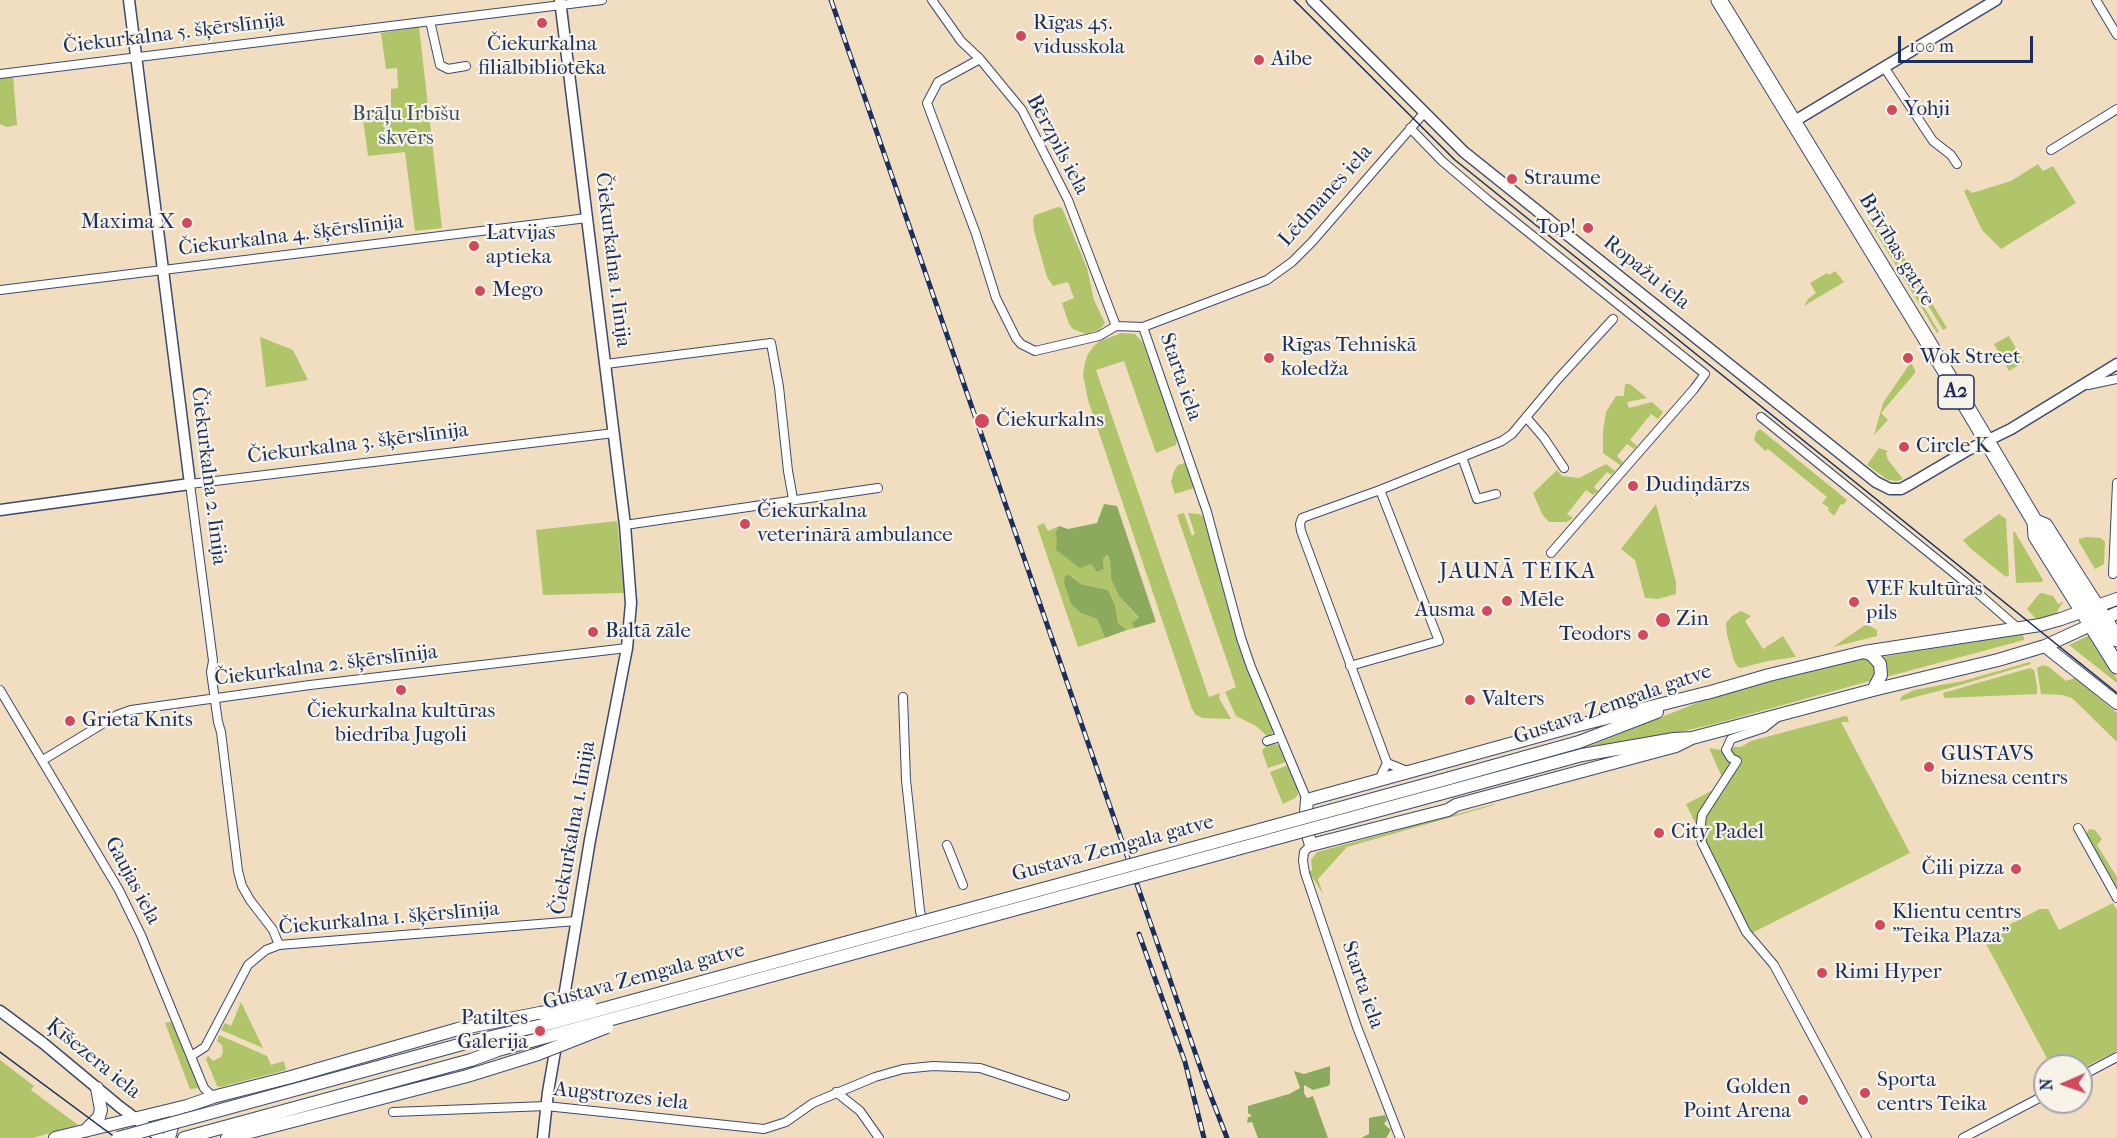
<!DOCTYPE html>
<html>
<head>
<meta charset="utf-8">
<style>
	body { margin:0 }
	#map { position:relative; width:2117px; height:1138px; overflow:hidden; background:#f1dec0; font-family:"IM FELL French Canon",serif }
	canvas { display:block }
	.north { position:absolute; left:2033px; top:1054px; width:60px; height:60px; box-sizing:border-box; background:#f7f3e8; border:2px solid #9fa5b1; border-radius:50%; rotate:268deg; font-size:16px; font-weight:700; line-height:24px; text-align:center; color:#1b2f5e }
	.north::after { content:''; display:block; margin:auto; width:21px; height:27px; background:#d1495b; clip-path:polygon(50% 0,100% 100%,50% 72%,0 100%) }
	.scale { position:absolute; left:1898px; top:36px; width:135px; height:27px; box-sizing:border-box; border:3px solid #1b2f5e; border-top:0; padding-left:8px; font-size:18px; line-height:21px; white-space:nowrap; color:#1b2f5e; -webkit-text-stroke:4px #f7f3e8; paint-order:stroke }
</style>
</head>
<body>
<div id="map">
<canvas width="2117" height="1138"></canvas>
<div class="north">N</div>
<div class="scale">100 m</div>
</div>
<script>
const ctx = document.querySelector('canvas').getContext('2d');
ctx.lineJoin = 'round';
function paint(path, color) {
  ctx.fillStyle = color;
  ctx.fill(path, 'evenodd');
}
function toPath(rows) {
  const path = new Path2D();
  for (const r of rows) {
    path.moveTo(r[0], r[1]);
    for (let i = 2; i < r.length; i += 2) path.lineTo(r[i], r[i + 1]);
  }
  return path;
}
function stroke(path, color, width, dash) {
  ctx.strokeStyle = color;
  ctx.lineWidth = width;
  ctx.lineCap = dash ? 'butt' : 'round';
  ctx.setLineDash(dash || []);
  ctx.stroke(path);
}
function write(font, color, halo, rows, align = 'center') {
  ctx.font = font + ' "IM FELL French Canon",serif';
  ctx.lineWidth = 4.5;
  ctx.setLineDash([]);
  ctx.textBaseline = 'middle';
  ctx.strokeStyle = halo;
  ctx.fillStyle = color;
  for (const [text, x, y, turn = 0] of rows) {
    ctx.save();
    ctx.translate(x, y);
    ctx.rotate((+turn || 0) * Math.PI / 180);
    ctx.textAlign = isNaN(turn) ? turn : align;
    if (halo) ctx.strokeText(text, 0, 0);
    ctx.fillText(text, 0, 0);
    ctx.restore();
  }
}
const green = toPath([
	[419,27,442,228,415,231,405,152,368,156,362,112,391,107,391,89,398,88,397,68,386,69,381,33],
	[13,76,17,125,7,127,0,124,0,77],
	[2038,164,2043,171,2053,166,2076,203,2001,249,1982,230,1964,191,1967,189,1972,193,2011,181],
	[1058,207,1062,208,1087,268,1094,300,1105,323,1099,330,1086,334,1073,329,1069,324,1062,303,1074,298,1068,282,1053,286,1047,277,1034,231,1033,219,1035,215],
	[1878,215,1947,328,1943,330,1875,217],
	[1871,218,1939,332,1937,333,1868,220],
	[1835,271,1844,282,1804,306,1808,299,1816,293,1810,283,1827,273,1829,275],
	[1122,333,1135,334,1143,343,1177,438,1176,445,1156,453,1124,361,1096,370,1209,697,1220,693,1219,698,1231,719,1203,718,1196,715,1192,709,1088,400,1083,375,1085,362,1088,354,1094,346,1100,341],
	[2009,336,2024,362,2009,371,1994,344],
	[260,337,293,350,308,380,266,387],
	[1911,362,1915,370,1915,373,1881,413,1888,420,1874,435,1883,403],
	[1625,384,1630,384,1647,398,1627,402,1629,408,1652,402,1663,412,1658,419,1651,414,1630,440,1637,446,1634,449,1627,444,1617,456,1623,462,1621,466,1603,453,1603,431,1606,412,1616,396,1624,396],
	[1760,429,1847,500,1843,505,1841,504,1834,516,1828,510,1829,508,1822,503,1827,497,1768,449,1765,451,1754,440,1756,432],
	[1879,448,1888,451,1886,453,1888,460,1903,479,1897,481,1888,480,1867,465],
	[1185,463,1194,488,1175,494,1171,482,1174,471,1178,465],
	[1606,464,1615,471,1611,475,1607,472,1594,487,1598,491,1593,495,1586,490,1567,514,1573,518,1567,522,1549,522,1542,514,1533,493,1557,470,1562,476,1579,478],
	[1656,504,1676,582,1676,594,1658,599,1645,598,1635,560,1621,549],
	[1184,513,1192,536,1195,534,1188,513,1199,514,1204,517,1232,622,1249,674,1273,731,1271,736,1268,737,1256,726,1236,716,1225,692,1236,687,1177,515],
	[1999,514,2006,519,2009,575,2006,577,1971,549,1963,540],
	[617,521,624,593,543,595,536,530],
	[1044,523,1048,531,1059,526,1055,533,1091,564,1097,572,1104,569,1103,559,1106,555,1110,561,1111,579,1119,596,1139,619,1131,623,1135,628,1127,630,1118,623,1115,605,1108,590,1081,584,1071,575,1081,613,1097,619,1105,638,1078,647,1037,526],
	[2013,532,2015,532,2043,580,2042,582,2016,583],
	[2086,537,2101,538,2105,542,2104,564,2097,568,2095,569,2079,542,2079,539],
	[2042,593,2053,596,2058,604,2063,602,2056,613,2037,620,2027,609,2039,594],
	[1741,611,1751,616,1745,621,1763,649,1783,636,1796,657,1768,661,1741,668,1738,667,1734,661,1727,634,1726,623,1732,616],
	[1865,625,1868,625,1877,630,1877,636,1833,647],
	[2023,634,2024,640,1886,677,1881,657],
	[2090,635,2117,679,2117,683,2069,645],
	[1862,659,1870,660,1874,665,1875,676,1870,681,1718,723,1668,735,1587,747,1704,700,1752,686],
	[2030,662,2031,664,1950,688,1900,701,1902,696,1914,690,1963,681],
	[2043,665,2049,667,2066,681,2075,678,2117,713,2117,742,2072,698,2062,695,2041,694,2037,668],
	[2030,668,2034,670,2037,686,2037,694,1944,698,1943,693],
	[1845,716,1847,716,1849,722,1841,722,1910,853,1750,934,1686,804,1725,784,1709,748,1732,752,1732,747,1741,747,1751,741],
	[1275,744,1280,746,1286,762,1268,768,1262,751,1266,746],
	[1288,765,1297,787,1298,795,1295,798,1283,804,1270,772],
	[1494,804,1494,805,1347,847,1318,879,1323,894,1309,872,1312,870,1311,860,1317,852],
	[2089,829,2095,830,2102,839,2097,845,2117,877,2117,891,2086,834],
	[2113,903,2117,910,2117,1051,2081,1069,2081,1066,2051,1066,1983,938,2040,909,2048,909,2059,930],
	[241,1002,263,1048,221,1030,225,1023,231,1026],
	[173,1021,199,1088,190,1089,165,1023],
	[219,1035,267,1056,271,1065,284,1061,286,1070,220,1087,217,1086,206,1059,208,1056,213,1061,221,1057,223,1052,222,1045,217,1041],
	[0,1060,34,1086,31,1090,78,1125,33,1138,0,1138]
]);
const forest = toPath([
	[1104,504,1117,506,1156,622,1135,628,1131,623,1139,618,1119,596,1111,579,1110,561,1107,555,1103,559,1104,569,1097,572,1091,564,1080,568,1056,550,1057,539,1055,533,1059,526,1068,529,1097,523],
	[1070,575,1081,584,1108,590,1115,605,1118,623,1127,630,1105,638,1097,619,1081,613,1071,604,1064,582,1065,576],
	[1330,1066,1330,1084,1328,1086,1313,1090,1304,1085,1304,1093,1307,1098,1313,1096,1328,1138,1258,1138,1252,1122,1247,1123,1248,1117,1252,1116,1248,1113,1248,1106,1289,1094,1300,1088,1294,1071,1304,1074],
	[1385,1115,1387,1120,1384,1124,1391,1130,1386,1138,1361,1138,1369,1134,1369,1118]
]);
const street = toPath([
	[932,0,961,41,980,59,1022,110,1068,200,1116,326],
	[2096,0,2117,35],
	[430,21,440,65,448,69,466,66],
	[980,59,938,82,927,103,976,234,996,298,1016,338,1021,344,1035,351,1099,336,1116,326,1143,327,1267,280,1292,262,1312,242,1424,113],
	[1884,67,1933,141,1951,155,1957,164],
	[0,74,602,0],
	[1410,128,1442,161,1488,200,1705,374,1694,389,1551,553],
	[2051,150,2117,109],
	[0,290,587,218],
	[1143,327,1207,512,1241,638,1251,667,1307,800],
	[606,364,771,343,779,387,788,471,793,499],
	[2088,385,2117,379],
	[1526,417,1544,438,1564,468],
	[1761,417,1965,582,2019,629],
	[1462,457,1477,499,1496,494],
	[625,525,878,488],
	[2113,574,2117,483],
	[1350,666,1439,641,1380,490],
	[0,690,119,890,141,935,201,1081,204,1088,213,1097],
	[903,697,906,780,920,911,924,926],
	[1779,716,1764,728,1731,739,1726,750,1731,758,1737,761,1702,815,1700,832,1702,843,1746,932,1774,965,1867,1138],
	[1267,741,1280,737],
	[43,760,117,715,131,710,310,685,627,648],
	[1387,763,1407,771],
	[1379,780,1387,763,1301,531,1300,524,1302,518,1380,490,1502,441,1512,434,1558,379,1613,319],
	[2078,828,2117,898],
	[947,845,963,885],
	[1311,845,1304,852,1303,861,1305,873,1357,1027,1400,1138],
	[279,945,273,930,250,900,242,886,238,871,221,732,218,722,211,672,213,661,190,484,614,433],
	[191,1056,205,1047,248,965,266,950,279,945,576,921],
	[2081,1076,2117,1057],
	[836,1092,860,1111,879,1138],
	[393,1112,546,1106,764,1129,786,1122,813,1103,875,1077,903,1069,933,1066,980,1068,1065,1096],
	[1963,1138,2045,1095]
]);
const secondary = toPath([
	[560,0,625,525,631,603,627,648,590,840,561,1015],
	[1312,0,1464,152,1876,482,1890,489,1901,489,1912,483,1968,450,2011,429,2117,364],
	[1793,122,1996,0],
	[0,510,190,484,129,0],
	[0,1011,43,1043,120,1107,161,1138],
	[543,1138,548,1092,557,1040]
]);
const primary = toPath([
	[2045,646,2117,703],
	[1864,652,1872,655,1880,664,1881,675,1873,690],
	[1707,693,1769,675,1864,652,2040,625,2061,619,2117,599],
	[1692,738,1676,746,1456,805,1448,810,1311,845,1305,825,1307,800,1575,726,1714,691],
	[1450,778,1579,742,1657,712],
	[1454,790,1582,755,1674,739,1692,738,1873,690,1998,660,2045,646,2117,613],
	[87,1129,99,1117,101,1110,97,1088],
	[55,1138,187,1106,213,1097,291,1077,458,1029,540,1013],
	[169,1138,173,1123,178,1115],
	[184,1138,471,1060,498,1050],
	[227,1138,467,1076,538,1054]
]);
const highway = toPath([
	[1719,0,1928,342,2035,522,2036,536,2117,666],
	[2035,522,2045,526,2117,639]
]);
const tram = toPath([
	[1294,0,1455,160,2117,693],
	[0,1052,116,1138]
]);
const rail = toPath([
	[831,0,1205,1081,1227,1138],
	[1139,934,1185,1062,1204,1138]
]);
const primaryBridge = toPath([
	[540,1013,590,1005],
	[498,1050,1454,790],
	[538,1054,607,1027],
	[118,1138,466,1043,551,1023,1450,778]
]);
const markers = [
	[542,23,6,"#d1495b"],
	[1021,36,6,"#d1495b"],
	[1259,60,6,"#d1495b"],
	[1892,110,6,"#d1495b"],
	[1512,179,6,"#d1495b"],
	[187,223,6,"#d1495b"],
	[1588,228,6,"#d1495b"],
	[474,246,6,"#d1495b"],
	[480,291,6,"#d1495b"],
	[1269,358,6,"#d1495b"],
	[1908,358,6,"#d1495b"],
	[982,421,8,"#d1495b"],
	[1904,447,6,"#d1495b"],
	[1633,486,6,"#d1495b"],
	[745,524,6,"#d1495b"],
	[1507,601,6,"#d1495b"],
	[1854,602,6,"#d1495b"],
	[1487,611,6,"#d1495b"],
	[1663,620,8,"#d1495b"],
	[593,632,6,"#d1495b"],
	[1643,635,6,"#d1495b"],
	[401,690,6,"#d1495b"],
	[1470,700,6,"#d1495b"],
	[70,721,6,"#d1495b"],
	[1929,767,6,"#d1495b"],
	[1659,833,6,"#d1495b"],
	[2016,869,6,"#d1495b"],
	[1880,925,6,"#d1495b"],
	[1822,973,6,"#d1495b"],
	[540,1031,6,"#d1495b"],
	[1865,1093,6,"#d1495b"],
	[1803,1100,6,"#d1495b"]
];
const shields = [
	[1956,392,36]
];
const shieldNames = [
	["A2",1956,392]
];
const poiNames = [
	["Rīgas 45.",1033,24],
	["vidusskola",1033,48],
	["Čiekurkalna",542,45,"center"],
	["filiālbibliotēka",542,69,"center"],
	["Aibe",1271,60],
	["Yohji",1904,110],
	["Straume",1524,179],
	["Maxima X",175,223,"right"],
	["Top!",1576,228,"right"],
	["Latvijas",486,234],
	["aptieka",486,258],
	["Mego",492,291],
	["Rīgas Tehniskā",1281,346],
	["koledža",1281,370],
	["Wok Street",1920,358],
	["Čiekurkalns",996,421],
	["Circle K",1916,447],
	["Dudiņdārzs",1645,486],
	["Čiekurkalna",757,512],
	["veterinārā ambulance",757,536],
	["VEF kultūras",1866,590],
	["pils",1866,614],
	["Mēle",1519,601],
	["Ausma",1475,611,"right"],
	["Zin",1676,620],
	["Baltā zāle",605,632],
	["Teodors",1631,635,"right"],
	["Valters",1482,700],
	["Čiekurkalna kultūras",401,712,"center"],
	["biedrība Jugoli",401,736,"center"],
	["Grieta Knits",82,721],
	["GUSTAVS",1941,755],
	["biznesa centrs",1941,779],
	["City Padel",1671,833],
	["Čili pizza",2004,869,"right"],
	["Klientu centrs",1892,913],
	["\"Teika Plaza\"",1892,937],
	["Rimi Hyper",1834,973],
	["Patiltes",528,1019,"right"],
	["Galerija",528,1043,"right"],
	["Sporta",1877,1081],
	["centrs Teika",1877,1105],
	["Golden",1791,1088,"right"],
	["Point Arena",1791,1112,"right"]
];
const streetNames = [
	["Čiekurkalna 5. šķērslīnija",174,34,-7],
	["Bērzpils iela",1057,145,62],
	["Lēdmanes iela",1326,196,-48],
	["Čiekurkalna 4. šķērslīnija",291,236,-7],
	["Brīvības gatve",1896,250,59],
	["Čiekurkalna 1. līnija",612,260,83],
	["Ropažu iela",1646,273,39],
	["Starta iela",1180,377,71],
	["Čiekurkalna 3. šķērslīnija",358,444,-7],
	["Čiekurkalna 2. līnija",208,476,83],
	["Čiekurkalna 2. šķērslīnija",326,666,-7],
	["Gustava Zemgala gatve",1613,705,-19],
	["Čiekurkalna 1. līnija",574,828,-80],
	["Gustava Zemgala gatve",1113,849,-15],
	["Gaujas iela",132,881,62],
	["Čiekurkalna 1. šķērslīnija",389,919,-5],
	["Gustava Zemgala gatve",644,977,-15],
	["Starta iela",1362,985,71],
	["Ķīšezera iela",93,1059,39],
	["Augstrozes iela",621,1097,6]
];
const parkNames = [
	["Brāļu Irbīšu",406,115],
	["skvērs",406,139]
];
const neighbourhoodNames = [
	["JAUNĀ TEIKA",1518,573]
];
paint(green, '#b0c569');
paint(forest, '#8caa5d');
stroke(street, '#3b496d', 10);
stroke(secondary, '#3b496d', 13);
stroke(primary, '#3b496d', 14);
stroke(highway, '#3b496d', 17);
stroke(street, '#fff', 8);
stroke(secondary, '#fff', 10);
stroke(primary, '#fff', 12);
stroke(highway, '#fff', 15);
stroke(tram, '#1b2f5e', 1.5);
stroke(rail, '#1b2f5e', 5);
stroke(rail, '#f7f3e8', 3, [9]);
stroke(primaryBridge, '#3b496d', 14, []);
stroke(primaryBridge, '#fff', 12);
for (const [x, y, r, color] of markers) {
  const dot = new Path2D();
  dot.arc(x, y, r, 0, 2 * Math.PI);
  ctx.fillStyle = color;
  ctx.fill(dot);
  stroke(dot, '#f7f3e8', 2);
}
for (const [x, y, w] of shields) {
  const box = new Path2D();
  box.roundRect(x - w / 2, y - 17, w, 34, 4.5);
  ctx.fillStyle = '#f7f3e8';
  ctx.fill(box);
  stroke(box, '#1b2f5e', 1.5);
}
write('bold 20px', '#1b2f5e', null, shieldNames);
write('21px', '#1b2f5e', '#f7f3e8', poiNames, 'left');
write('21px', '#1b2f5e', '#f7f3e8', streetNames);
write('21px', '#405461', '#f7f3e8', parkNames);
ctx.letterSpacing = '1.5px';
write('22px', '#1b2f5e', '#f7f3e8', neighbourhoodNames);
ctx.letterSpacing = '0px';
</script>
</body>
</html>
